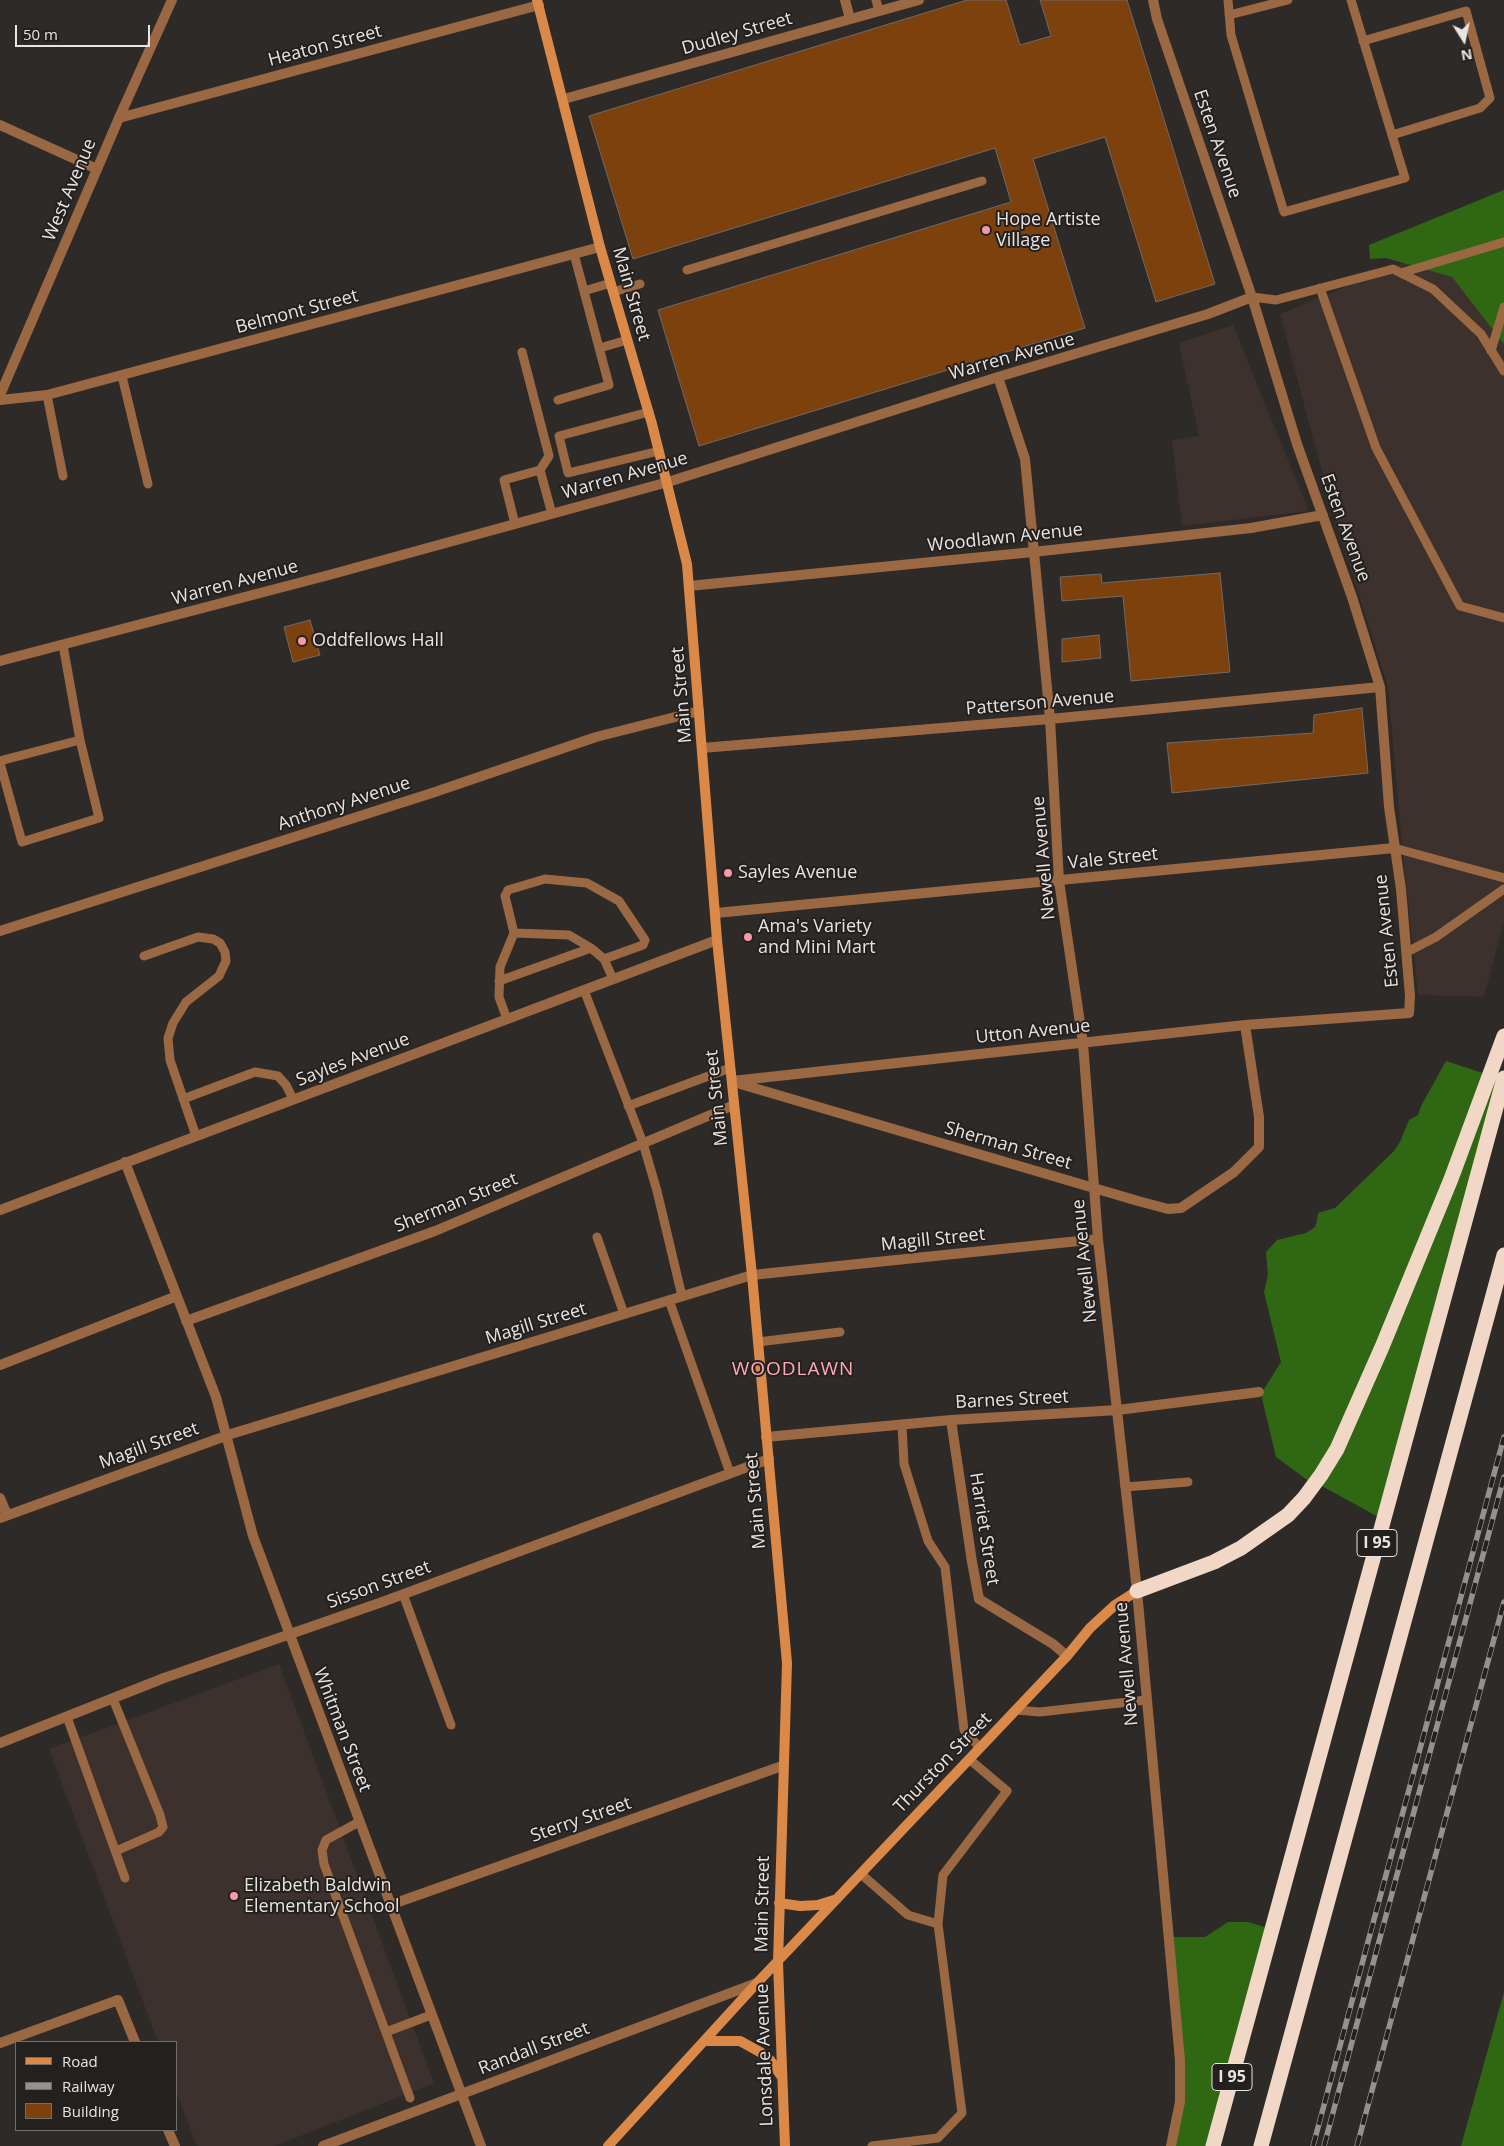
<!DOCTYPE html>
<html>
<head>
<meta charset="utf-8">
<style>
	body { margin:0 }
	#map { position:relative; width:1504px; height:2146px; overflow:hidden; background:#2e2a28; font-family:"Open Sans",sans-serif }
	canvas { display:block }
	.legend { position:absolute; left:15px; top:2041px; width:162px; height:90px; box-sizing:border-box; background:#24201e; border:1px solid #726e6c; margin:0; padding:6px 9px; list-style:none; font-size:15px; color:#e7e4e2 }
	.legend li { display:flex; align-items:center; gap:10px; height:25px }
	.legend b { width:25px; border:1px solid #726e6c }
	.north { position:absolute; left:1439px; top:15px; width:50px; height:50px; -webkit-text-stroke:4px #24201e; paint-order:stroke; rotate:170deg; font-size:14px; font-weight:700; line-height:20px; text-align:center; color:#e7e4e2 }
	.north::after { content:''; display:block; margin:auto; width:18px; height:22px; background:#e7e4e2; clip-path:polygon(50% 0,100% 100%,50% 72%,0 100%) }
	.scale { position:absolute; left:15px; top:25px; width:135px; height:22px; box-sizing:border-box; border:2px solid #e7e4e2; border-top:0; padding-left:6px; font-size:15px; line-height:18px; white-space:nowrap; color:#e7e4e2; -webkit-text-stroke:4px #24201e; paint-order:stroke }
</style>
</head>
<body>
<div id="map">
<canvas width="1504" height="2146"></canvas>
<ul class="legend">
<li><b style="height:6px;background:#da8949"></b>Road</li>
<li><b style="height:6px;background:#94918f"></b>Railway</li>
<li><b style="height:14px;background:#7d410e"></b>Building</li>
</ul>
<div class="north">N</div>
<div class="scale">50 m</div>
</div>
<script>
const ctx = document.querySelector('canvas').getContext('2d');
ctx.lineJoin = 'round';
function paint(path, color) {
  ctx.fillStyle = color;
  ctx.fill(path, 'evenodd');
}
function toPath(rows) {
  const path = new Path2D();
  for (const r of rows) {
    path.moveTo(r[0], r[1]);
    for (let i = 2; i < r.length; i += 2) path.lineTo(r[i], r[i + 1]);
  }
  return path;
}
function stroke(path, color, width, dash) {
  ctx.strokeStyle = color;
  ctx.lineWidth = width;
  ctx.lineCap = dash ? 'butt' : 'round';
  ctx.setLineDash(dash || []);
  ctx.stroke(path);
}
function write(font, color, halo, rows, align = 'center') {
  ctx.font = font + ' "Open Sans",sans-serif';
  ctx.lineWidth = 4;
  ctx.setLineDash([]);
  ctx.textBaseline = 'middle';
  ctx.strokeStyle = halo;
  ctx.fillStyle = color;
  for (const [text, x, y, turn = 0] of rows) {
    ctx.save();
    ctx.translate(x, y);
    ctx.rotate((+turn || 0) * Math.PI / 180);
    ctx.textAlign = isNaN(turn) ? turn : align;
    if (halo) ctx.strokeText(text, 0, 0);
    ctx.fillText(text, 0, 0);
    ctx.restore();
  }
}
const built = toPath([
	[1504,221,1504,921,1484,997,1418,995,1402,846,1388,687,1333,513,1280,314],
	[1233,325,1309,511,1182,526,1172,440,1199,436,1179,343],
	[279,1664,434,2083,275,2146,197,2146,176,2092,176,2042,158,2042,49,1749]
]);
const forest = toPath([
	[1504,190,1504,344,1452,277,1386,258,1370,259,1369,245],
	[1446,1061,1492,1076,1499,1072,1504,1082,1382,1519,1320,1485,1314,1485,1276,1457,1261,1394,1281,1362,1264,1292,1268,1275,1266,1252,1277,1240,1306,1233,1315,1227,1317,1221,1318,1213,1335,1208,1393,1152,1400,1142,1409,1120,1418,1115,1421,1106],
	[1228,1922,1248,1922,1268,1928,1212,2146,1166,2146,1176,2113,1172,1937,1205,1937],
	[1504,1992,1504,2146,1461,2146]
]);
const building = toPath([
	[967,0,1006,0,1020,45,1051,36,1040,0,1127,0,1215,284,1156,302,1105,137,1033,159,1085,328,699,446,658,310,1011,202,995,148,633,259,589,116,967,0],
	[1220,573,1230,672,1131,681,1123,596,1062,601,1060,577,1101,574,1102,583,1220,573],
	[310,620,320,655,293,662,284,627,310,620],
	[1099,635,1101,658,1062,662,1062,639,1099,635],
	[1362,708,1368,773,1172,793,1167,743,1313,733,1314,715,1362,708]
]);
const path = toPath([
	[760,2012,763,2014,762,2039]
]);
const service = toPath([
	[876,0,879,11],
	[1228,0,1231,35,1284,212,1405,178,1351,0],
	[1229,15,1288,0],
	[1363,41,1466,11,1490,98,1480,108,1392,135],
	[687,270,982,181],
	[1401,273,1504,242],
	[1320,288,1376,448,1460,606,1504,618],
	[584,291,611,283],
	[613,292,640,284],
	[1252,297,1276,300,1393,269,1433,289,1481,334,1504,371],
	[600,348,627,340],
	[1491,351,1504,307],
	[122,376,148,484],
	[47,395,63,476],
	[558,400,609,385,574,254],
	[649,412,559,436,568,473,659,451],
	[540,470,552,514],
	[515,524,504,480,540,470,549,456,522,352],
	[0,761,80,740],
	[0,763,22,842,99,818,80,740,63,645],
	[1394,848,1504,878],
	[514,933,569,935,591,948,604,959,613,979],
	[1407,952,1436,937,1504,889],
	[144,956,198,937,213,939,220,943,225,952,226,961,219,976,186,1002,173,1023,168,1038,170,1060,196,1136],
	[499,981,591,948],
	[584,990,643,1143,657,1191,682,1296],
	[507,1019,499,997,500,967,514,933,505,896,508,890,545,879,587,883,619,901,645,940,643,945,604,959],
	[183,1099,255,1072,278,1076,286,1085,293,1099],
	[628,1106,730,1068],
	[597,1237,624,1314],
	[669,1300,730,1473],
	[758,1342,840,1332],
	[902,1425,904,1464,928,1541,945,1567,964,1730,980,1748],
	[1125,1487,1188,1482],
	[403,1594,451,1725],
	[113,1699,160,1815,163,1827,159,1832,116,1851],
	[1016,1710,1040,1712,1146,1700],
	[67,1717,125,1878],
	[359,1822,326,1840,322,1850,324,1864,410,2098],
	[861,1874,908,1915,938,1924,962,2113,938,2138,872,2146],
	[938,1924,943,1875,1007,1791,969,1759],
	[386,2032,431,2015]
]);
const minor = toPath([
	[845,0,850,19],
	[564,99,919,0],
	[119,118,539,5],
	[0,125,97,169],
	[998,377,1025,459,1050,719,1059,881,1083,1043,1098,1239,1137,1591,1180,2060,1180,2102,1171,2146],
	[0,400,47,395,600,247],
	[689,586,1033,552,1251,528,1323,515],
	[0,661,329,575,668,482,998,377,1208,314,1252,297],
	[702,748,1050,719,1380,687],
	[716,913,1394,848],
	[0,931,432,793,596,737,699,711],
	[732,1081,1245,1025,1409,1013,1410,996,1401,889,1389,807,1380,687,1352,597,1297,444,1252,297,1157,19,1153,0],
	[737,1083,1138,1201,1168,1209,1181,1208,1234,1172,1259,1147,1259,1117,1245,1025],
	[125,1162,216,1397,253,1536,481,2146],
	[186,1321,435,1231,734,1105],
	[0,1365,177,1296],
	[951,1420,972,1562,979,1599,1053,1644,1067,1656],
	[766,1437,951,1420,1118,1410,1259,1392],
	[0,1498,7,1515],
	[0,1518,231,1434,752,1275,1098,1239],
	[0,1743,164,1678,385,1601,769,1459],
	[390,1905,782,1766],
	[0,2043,118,2000,135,2042],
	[168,2130,175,2146]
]);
const tertiary = toPath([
	[0,395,119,118,172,0],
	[0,1210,717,940],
	[323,2146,757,1983]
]);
const secondary = toPath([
	[537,0,600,247,652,424,687,564,717,940,752,1275,787,1663,778,1963,785,2146],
	[779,1903,800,1906,818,1905,837,1899],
	[704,2041,740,2041,760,2052,770,2060,782,2077],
	[608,2146,757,1983,1067,1656,1090,1628,1115,1605,1137,1591]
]);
const motorway = toPath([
	[1137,1591,1214,1562,1241,1548,1288,1515,1304,1498,1321,1475,1337,1449,1382,1347,1451,1179,1504,1036],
	[1213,2146,1504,1078],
	[1261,2146,1504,1255]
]);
const rail = toPath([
	[1313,2146,1504,1437],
	[1324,2146,1504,1477],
	[1357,2146,1504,1602]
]);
const markers = [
	[986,230,5,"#f39aa7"],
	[302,641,5,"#f39aa7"],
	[728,873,5,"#f39aa7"],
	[748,937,5,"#f39aa7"],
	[234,1896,5,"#f39aa7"]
];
const shields = [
	[1377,1543,40],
	[1232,2077,40]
];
const shieldNames = [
	["I 95",1377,1543],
	["I 95",1232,2077]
];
const streetNames = [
	["Dudley Street",737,34,-16],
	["Heaton Street",325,46,-15],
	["Esten Avenue",1217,144,71],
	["West Avenue",70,190,-67],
	["Main Street",631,294,74],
	["Belmont Street",297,312,-15],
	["Warren Avenue",1012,357,-16],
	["Warren Avenue",625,476,-16],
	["Esten Avenue",1345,528,70],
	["Woodlawn Avenue",1005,538,-6],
	["Warren Avenue",235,583,-15],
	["Main Street",682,695,-95],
	["Patterson Avenue",1040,703,-5],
	["Anthony Avenue",344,804,-18],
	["Newell Avenue",1044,858,-95],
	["Vale Street",1113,859,-6],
	["Esten Avenue",1387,931,-96],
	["Utton Avenue",1033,1032,-6],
	["Sayles Avenue",353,1060,-21],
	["Main Street",717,1098,-96],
	["Sherman Street",1008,1146,16],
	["Sherman Street",456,1203,-22],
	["Magill Street",933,1240,-6],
	["Newell Avenue",1085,1261,-96],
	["Magill Street",536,1324,-17],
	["Barnes Street",1012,1400,-3],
	["Magill Street",149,1446,-20],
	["Main Street",756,1501,-95],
	["Harriet Street",984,1529,81],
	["Sisson Street",379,1585,-20],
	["Newell Avenue",1127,1664,-95],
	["Whitman Street",342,1730,69],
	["Thurston Street",943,1763,-46],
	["Sterry Street",581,1820,-19],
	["Main Street",763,1904,-89],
	["Randall Street",534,2049,-21],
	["Lonsdale Avenue",765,2055,-92]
];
const poiNames = [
	["Hope Artiste",996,220],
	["Village",996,241],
	["Oddfellows Hall",312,641],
	["Sayles Avenue",738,873],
	["Ama's Variety",758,927],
	["and Mini Mart",758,948],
	["Elizabeth Baldwin",244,1886],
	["Elementary School",244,1907]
];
const neighbourhoodNames = [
	["WOODLAWN",793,1370]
];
paint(built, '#3c312d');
paint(forest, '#306713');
paint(building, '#7d410e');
stroke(building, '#6f6a67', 1);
stroke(path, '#8d8987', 3, [5, 2.5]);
stroke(service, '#9a6842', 9);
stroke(minor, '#9a6842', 10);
stroke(tertiary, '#9a6842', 10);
stroke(secondary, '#da8949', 10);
stroke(motorway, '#f1d7c5', 15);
stroke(rail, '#94918f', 5.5);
stroke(rail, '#24201e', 4, [11]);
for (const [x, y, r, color] of markers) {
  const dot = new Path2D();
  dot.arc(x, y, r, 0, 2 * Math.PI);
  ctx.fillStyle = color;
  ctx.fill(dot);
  stroke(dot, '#24201e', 2);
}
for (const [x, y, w] of shields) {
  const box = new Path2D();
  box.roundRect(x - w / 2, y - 13.5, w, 27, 4);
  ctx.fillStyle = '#24201e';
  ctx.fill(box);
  stroke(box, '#e7e4e2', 1);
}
write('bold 16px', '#e7e4e2', null, shieldNames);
write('18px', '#e7e4e2', '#24201e', streetNames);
write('18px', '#e7e4e2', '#24201e', poiNames, 'left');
ctx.letterSpacing = '1px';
write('19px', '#ffaab6', '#24201e', neighbourhoodNames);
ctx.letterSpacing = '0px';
</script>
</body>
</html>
